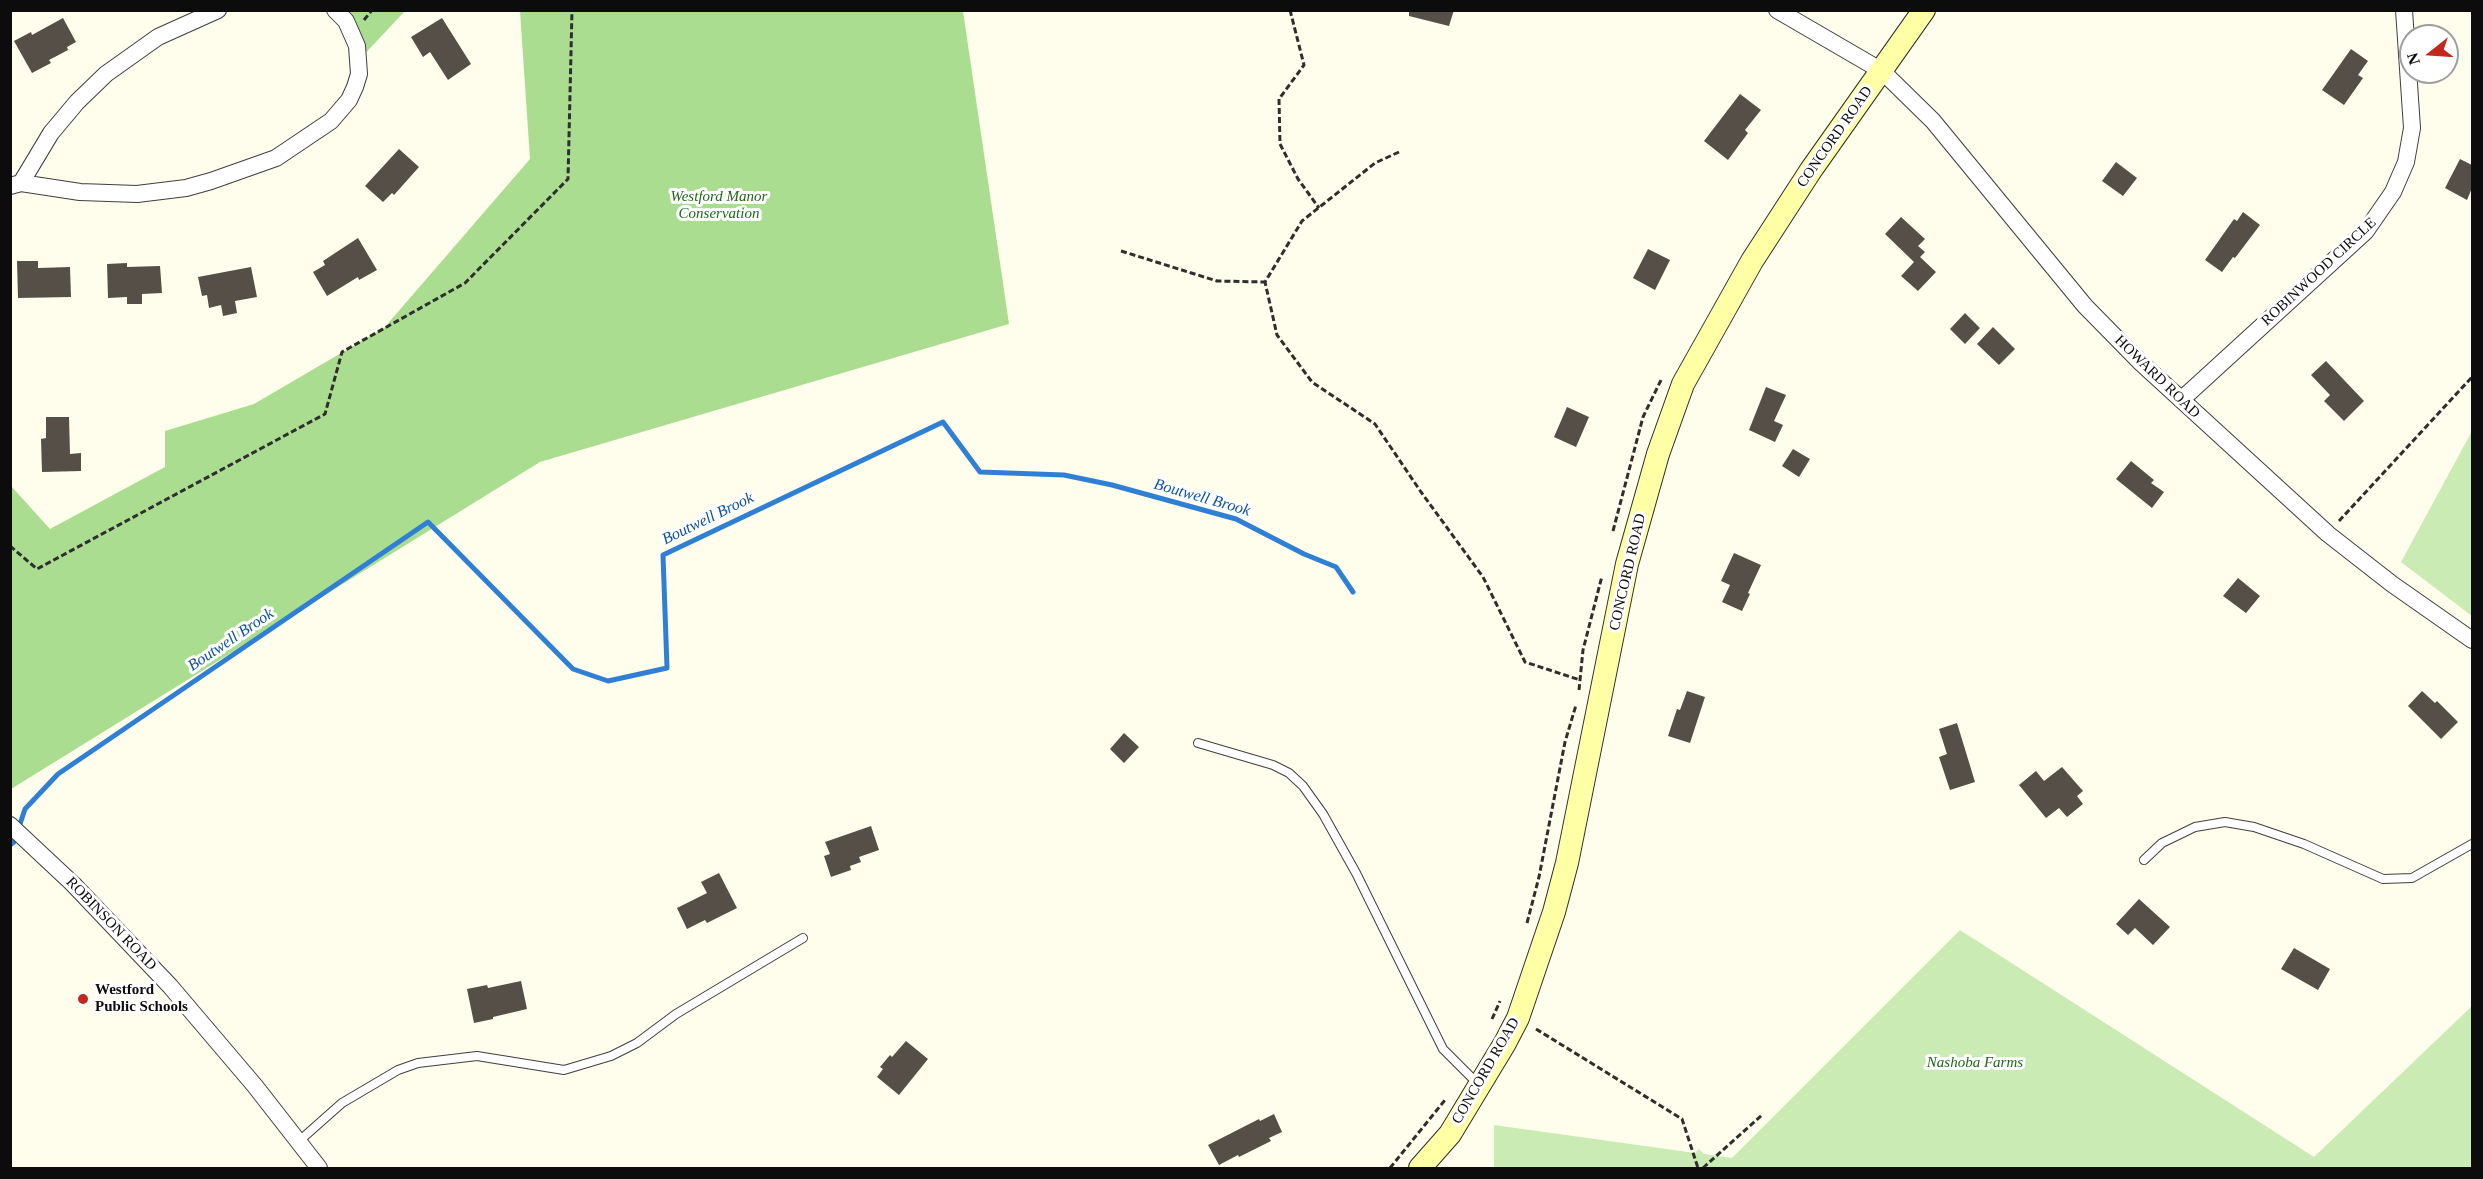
<!DOCTYPE html>
<html>
<head>
<meta charset="utf-8">
<style>
	body { margin:0 }
	#map { position:relative; width:2483px; height:1179px; overflow:hidden; background:#fffdeb; font-family:Georgia,serif }
	canvas { display:block }
	.frame { position:absolute; inset:0; border:12px solid #0c0c0c; pointer-events:none }
	.north { position:absolute; left:2399px; top:24px; width:60px; height:60px; box-sizing:border-box; background:#fff; border:2px solid #9e9e9e; border-radius:50%; rotate:253deg; font-size:16px; font-weight:700; line-height:24px; text-align:center; color:#0c0c0c }
	.north::after { content:''; display:block; margin:auto; width:21px; height:27px; background:#c4271c; clip-path:polygon(50% 0,100% 100%,50% 72%,0 100%) }
</style>
</head>
<body>
<div id="map">
<canvas width="2483" height="1179"></canvas>
<div class="frame"></div>
<div class="north">N</div>
</div>
<script>
const ctx = document.querySelector('canvas').getContext('2d');
ctx.lineJoin = 'round';
function paint(path, color) {
  ctx.fillStyle = color;
  ctx.fill(path, 'evenodd');
}
function toPath(rows) {
  const path = new Path2D();
  for (const r of rows) {
    path.moveTo(r[0], r[1]);
    for (let i = 2; i < r.length; i += 2) path.lineTo(r[i], r[i + 1]);
  }
  return path;
}
function stroke(path, color, width, dash) {
  ctx.strokeStyle = color;
  ctx.lineWidth = width;
  ctx.lineCap = dash ? 'butt' : 'round';
  ctx.setLineDash(dash || []);
  ctx.stroke(path);
}
function write(font, color, halo, rows, align = 'center') {
  ctx.font = font + ' Georgia,serif';
  ctx.lineWidth = 6;
  ctx.setLineDash([]);
  ctx.textBaseline = 'middle';
  ctx.strokeStyle = halo;
  ctx.fillStyle = color;
  for (const [text, x, y, turn = 0] of rows) {
    ctx.save();
    ctx.translate(x, y);
    ctx.rotate((+turn || 0) * Math.PI / 180);
    ctx.textAlign = isNaN(turn) ? turn : align;
    if (halo) ctx.strokeText(text, 0, 0);
    ctx.fillText(text, 0, 0);
    ctx.restore();
  }
}
const green = toPath([
	[2472,431,2472,616,2401,562],
	[1960,930,2314,1157,2472,1006,2472,1168,1494,1168,1494,1125,1695,1153,1699,1149,1704,1154,1732,1158]
]);
const forest = toPath([
	[336,10,405,11,359,60],
	[520,11,963,11,1009,324,540,462,11,789,11,486,50,529,165,467,165,431,254,404,384,328,530,159]
]);
const stream = toPath([
	[10,845,14,842,25,809,58,774,428,522,573,669,608,681,667,668,663,555,943,422,980,472,1064,475,1112,485,1236,519,1304,554,1336,567,1353,592]
]);
const building = toPath([
	[1409,10,1454,10,1449,26,1409,16],
	[63,18,76,42,67,47,68,50,49,60,51,63,32,73,14,41,31,32,32,35],
	[442,18,471,64,448,80,430,52,423,57,411,37],
	[2351,49,2368,61,2358,75,2363,78,2344,105,2322,90],
	[1740,94,1761,110,1745,130,1748,133,1728,160,1704,141],
	[399,149,419,167,394,195,392,193,383,202,365,186],
	[2460,159,2472,165,2472,188,2467,200,2445,188],
	[2116,162,2137,178,2123,196,2102,181],
	[2243,212,2260,225,2235,258,2233,257,2222,272,2205,260,2234,219,2237,221],
	[1901,217,1925,239,1918,246,1925,252,1920,257,1936,272,1918,291,1901,276,1914,262,1885,234],
	[358,238,377,270,359,280,358,277,327,296,313,272,325,265,323,261],
	[1648,249,1670,260,1655,290,1633,278],
	[17,261,38,261,38,268,70,267,71,297,18,298],
	[127,263,127,267,160,266,162,293,142,294,142,304,127,304,127,297,108,298,107,264],
	[251,267,257,297,235,301,237,313,223,316,221,305,209,308,207,295,202,296,198,277],
	[1965,313,1980,328,1965,344,1950,329],
	[1993,327,2015,349,1999,365,1977,344],
	[2326,361,2364,401,2344,421,2324,401,2330,395,2311,375],
	[1766,387,1786,395,1774,421,1783,425,1775,442,1749,430],
	[1567,407,1589,417,1576,447,1554,437],
	[46,417,69,417,70,454,81,453,81,471,42,472,41,439,46,438],
	[1793,449,1810,459,1799,477,1782,466],
	[2131,461,2154,480,2151,483,2164,492,2152,508,2116,479],
	[1734,553,1761,565,1748,593,1750,594,1742,611,1722,602,1730,585,1721,581],
	[2238,578,2260,596,2246,613,2223,596],
	[1687,691,1705,697,1690,743,1668,736,1677,709,1680,710],
	[2422,691,2435,703,2437,701,2458,722,2441,739,2408,706],
	[1957,723,1975,782,1950,790,1939,757,1947,754,1939,729],
	[1124,733,1139,747,1124,763,1110,749],
	[2062,767,2083,791,2077,796,2083,804,2067,817,2059,808,2046,818,2019,785,2036,771,2044,781],
	[871,826,879,850,859,857,861,862,850,866,851,870,831,877,824,856,830,854,825,842],
	[719,873,737,908,707,923,705,920,687,929,677,908,707,893,701,882],
	[2139,899,2170,927,2153,945,2135,928,2128,935,2116,924],
	[2294,948,2330,969,2318,990,2281,969],
	[521,981,527,1009,493,1017,493,1019,474,1023,467,989,487,985,488,988],
	[906,1041,928,1059,899,1095,877,1077,883,1069,880,1067,890,1055,892,1057],
	[1274,1114,1282,1132,1269,1138,1271,1141,1239,1157,1238,1155,1219,1165,1208,1145,1259,1119,1260,1121]
]);
const path = toPath([
	[1290,10,1304,65,1279,99,1280,144,1298,179,1319,208],
	[364,20,372,10],
	[1399,152,1375,163,1302,221,1265,282,1277,335,1312,382,1375,424,1421,492,1483,577,1525,662,1580,680],
	[1121,251,1217,281,1265,282],
	[2339,521,2472,377],
	[1613,531,1643,417,1662,378],
	[10,546,37,569,325,414,342,352,465,283,568,179,572,10],
	[1579,690,1583,650,1602,576],
	[1527,923,1539,877,1565,742,1576,705],
	[1492,1019,1500,1001],
	[1536,1029,1682,1119,1698,1168],
	[1390,1168,1445,1100],
	[1703,1168,1762,1115]
]);
const lane = toPath([
	[1198,743,1273,765,1289,773,1303,786,1323,814,1356,873,1443,1049,1478,1084],
	[2144,860,2162,843,2195,827,2225,822,2254,827,2304,844,2383,879,2412,878,2472,844],
	[298,1142,342,1103,398,1070,418,1063,477,1056,564,1070,611,1056,637,1043,676,1014,803,938]
]);
const street = toPath([
	[1777,10,1882,71,1933,121,2085,306,2139,361,2328,534,2392,584,2472,640],
	[21,183,51,133,77,102,106,74,158,37,218,10],
	[10,186,21,183,80,192,137,194,186,188,211,181,276,158,331,121,349,100,355,87,359,74,357,46,346,21,335,10],
	[2181,400,2366,231,2393,192,2406,162,2412,128,2404,10],
	[10,825,73,884,170,986,255,1086,319,1168]
]);
const secondary = toPath([
	[1420,1168,1450,1134,1505,1043,1518,1018,1554,912,1567,863,1627,564,1658,454,1683,384,1752,261,1811,170,1924,10]
]);
const markers = [
	[83,999,6,"#c4271c"]
];
const streetNames = [
	["CONCORD ROAD",1835,137,-55],
	["ROBINWOOD CIRCLE",2319,272,-43],
	["HOWARD ROAD",2157,377,44],
	["CONCORD ROAD",1628,572,-77],
	["ROBINSON ROAD",111,924,46],
	["CONCORD ROAD",1486,1071,-60]
];
const parkNames = [
	["Westford Manor",719,197],
	["Conservation",719,214],
	["Nashoba Farms",1975,1063]
];
const poiNames = [
	["Westford",95,990],
	["Public Schools",95,1007]
];
const waterNames = [
	["Boutwell Brook",1202,498,16],
	["Boutwell Brook",708,519,-26],
	["Boutwell Brook",231,640,-34]
];
paint(green, '#caebb3');
paint(forest, '#abdd91');
stroke(stream, '#2f80d5', 5);
paint(building, '#554f48');
stroke(lane, '#3f3f3f', 10);
stroke(street, '#3f3f3f', 18);
stroke(secondary, '#2e2e2e', 24);
stroke(path, '#2e2e2e', 3, [6, 3]);
stroke(lane, '#fff', 8);
stroke(street, '#fff', 16);
stroke(secondary, '#ffffa6', 22);
for (const [x, y, r, color] of markers) {
  const dot = new Path2D();
  dot.arc(x, y, r, 0, 2 * Math.PI);
  ctx.fillStyle = color;
  ctx.fill(dot);
  stroke(dot, '#fff', 2);
}
write('15px', '#0c0c0c', '#fff', streetNames);
write('italic 15px', '#206719', '#fff', parkNames);
write('bold 15px', '#0c0c0c', '#fff', poiNames, 'left');
write('italic 16px', '#0f52a5', '#fff', waterNames);
</script>
</body>
</html>
